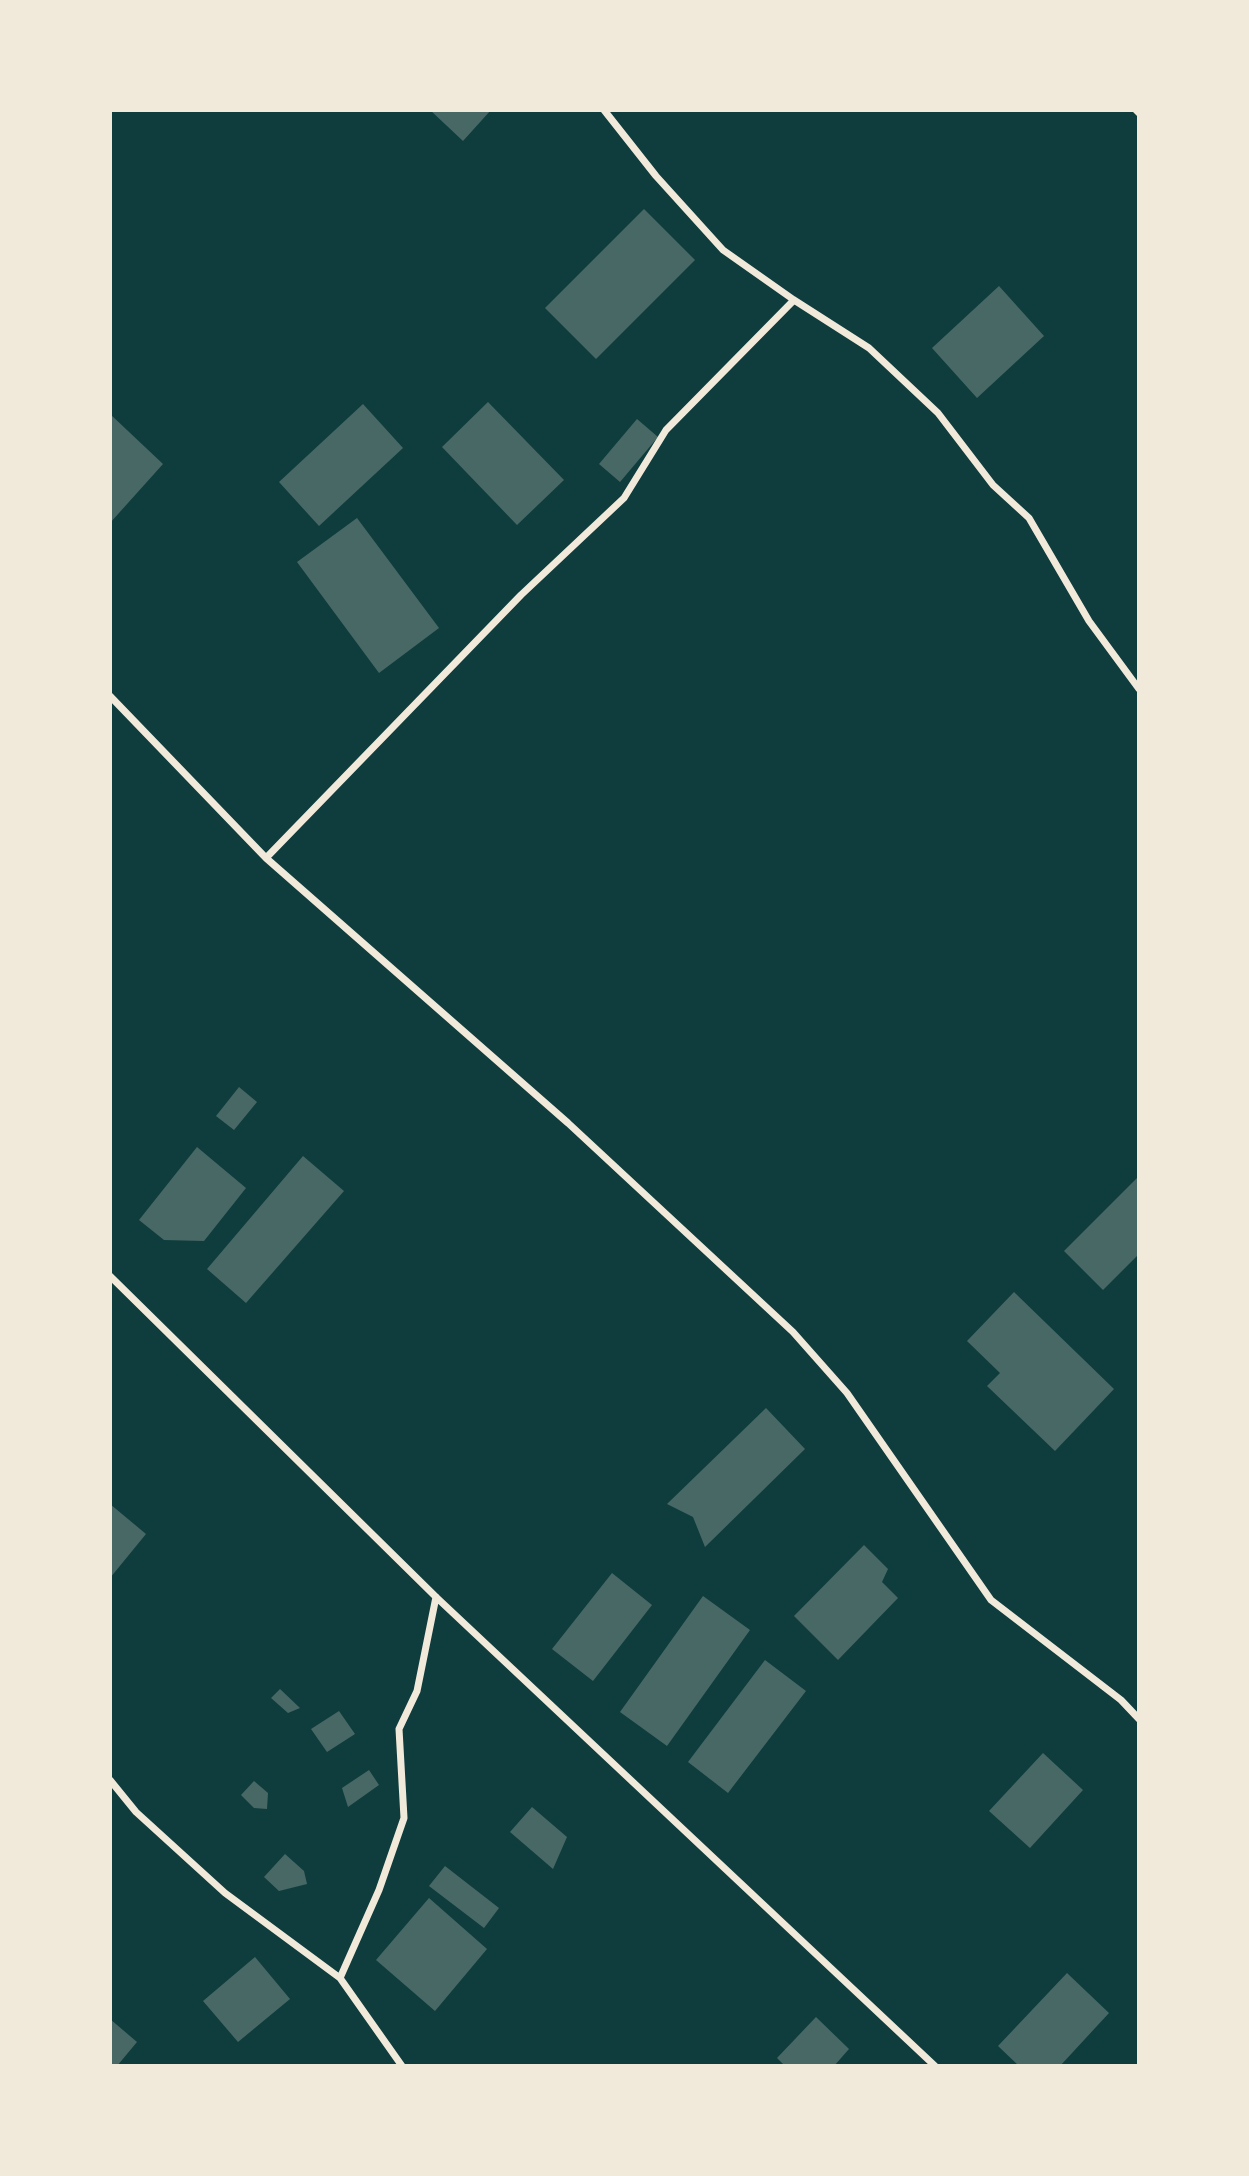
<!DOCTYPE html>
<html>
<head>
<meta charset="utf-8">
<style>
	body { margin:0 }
	#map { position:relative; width:1249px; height:2176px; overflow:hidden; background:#0f3d3e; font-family:Raleway,sans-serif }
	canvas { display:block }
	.frame { position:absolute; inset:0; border:112px solid #f1e9da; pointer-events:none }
</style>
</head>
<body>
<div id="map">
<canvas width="1249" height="2176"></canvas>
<div class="frame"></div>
</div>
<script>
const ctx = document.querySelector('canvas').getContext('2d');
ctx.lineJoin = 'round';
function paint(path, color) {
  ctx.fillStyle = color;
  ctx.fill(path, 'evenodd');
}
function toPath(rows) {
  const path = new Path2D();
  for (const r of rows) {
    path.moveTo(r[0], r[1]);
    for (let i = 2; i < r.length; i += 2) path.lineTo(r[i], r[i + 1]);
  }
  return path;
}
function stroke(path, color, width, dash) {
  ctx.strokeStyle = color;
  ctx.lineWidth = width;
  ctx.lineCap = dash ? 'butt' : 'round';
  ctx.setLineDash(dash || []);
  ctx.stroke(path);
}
const building = toPath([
	[430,110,491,110,463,141],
	[644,209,695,260,596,359,545,308],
	[999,286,1044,336,977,398,932,348],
	[488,402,564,480,517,525,442,447],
	[363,404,403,448,319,526,279,482],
	[110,414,163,464,110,523],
	[637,419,658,437,620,482,599,464],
	[357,518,439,628,379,673,297,562],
	[239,1087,257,1102,234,1130,216,1116],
	[197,1147,246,1188,204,1241,164,1240,139,1220],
	[303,1156,344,1191,246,1303,207,1269],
	[1139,1176,1139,1254,1103,1290,1064,1251],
	[1014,1292,1114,1389,1055,1451,987,1386,1000,1373,967,1341],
	[766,1408,805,1449,705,1547,693,1517,667,1504],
	[110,1504,146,1534,110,1578],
	[864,1545,888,1569,882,1582,898,1598,838,1660,794,1616],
	[612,1573,652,1605,593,1681,552,1649],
	[703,1596,750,1630,667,1746,620,1712],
	[765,1660,806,1691,728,1793,688,1762],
	[280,1689,300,1708,288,1713,271,1698],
	[339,1711,355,1734,327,1752,311,1729],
	[1043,1753,1083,1790,1030,1848,989,1811],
	[369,1770,379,1785,348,1807,342,1788],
	[254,1781,268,1793,267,1809,254,1808,241,1795],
	[532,1807,567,1837,553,1869,510,1832],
	[285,1854,304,1871,307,1884,279,1891,264,1877],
	[445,1866,499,1908,484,1928,429,1886],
	[429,1898,487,1949,435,2011,376,1960],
	[255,1957,290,1999,238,2042,203,2001],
	[1067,1973,1109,2013,1060,2066,1019,2066,998,2046],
	[816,2017,849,2049,834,2066,785,2066,777,2058],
	[110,2019,137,2042,117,2066,110,2066]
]);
const minor = toPath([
	[604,110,656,176,723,250,794,300,869,348,938,413,993,485,1029,518,1089,621,1139,689],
	[1136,110,1139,113],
	[110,696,266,858,568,1123,793,1332,847,1393,991,1600,1121,1700,1139,1719],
	[266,858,521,595,624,498,666,430,794,300],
	[110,1276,436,1597,935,2066],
	[110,1780,136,1812,225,1893,340,1978,402,2066],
	[340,1978,379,1890,404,1818,399,1729,417,1691,436,1597]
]);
paint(building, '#486865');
stroke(minor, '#f1e9da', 7);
</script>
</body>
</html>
